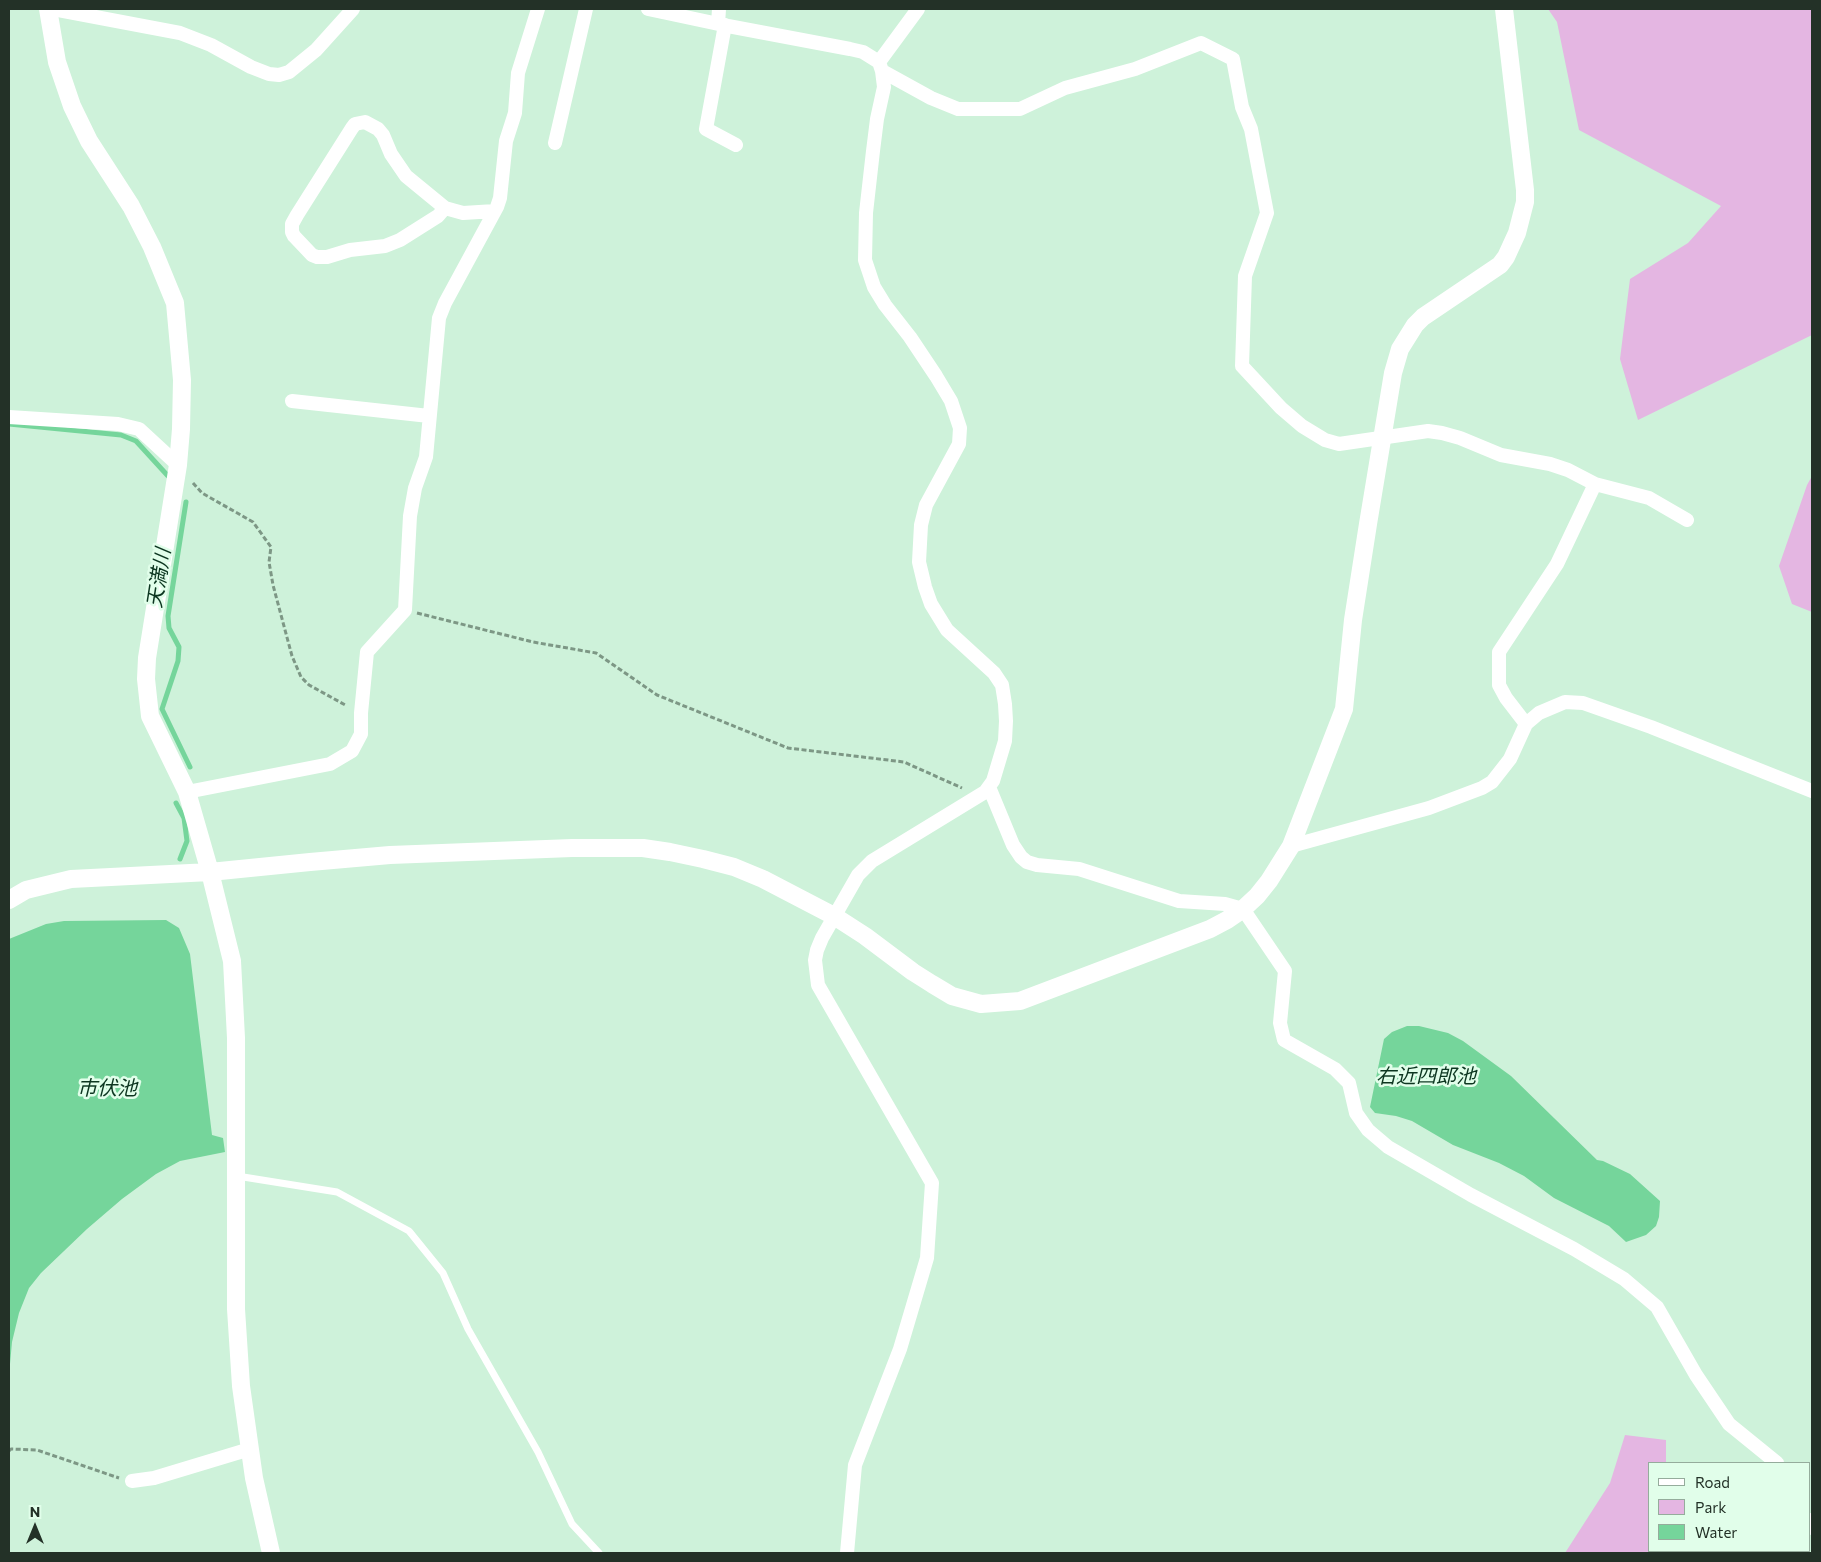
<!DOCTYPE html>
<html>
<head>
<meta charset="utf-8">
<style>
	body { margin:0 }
	#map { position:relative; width:1821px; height:1562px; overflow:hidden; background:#cef2da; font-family:Commissioner,sans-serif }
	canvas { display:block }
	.frame { position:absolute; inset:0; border:10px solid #233127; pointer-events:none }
	.legend { position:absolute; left:1648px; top:1462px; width:162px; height:90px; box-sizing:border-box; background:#e1feea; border:1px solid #95ac9c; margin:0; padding:6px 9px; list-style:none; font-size:15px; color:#233127 }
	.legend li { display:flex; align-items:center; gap:10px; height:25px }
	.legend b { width:25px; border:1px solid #95ac9c }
	.north { position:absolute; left:10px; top:1502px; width:50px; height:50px; -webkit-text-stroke:4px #e1feea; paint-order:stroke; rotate:0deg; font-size:14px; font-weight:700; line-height:20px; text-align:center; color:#233127 }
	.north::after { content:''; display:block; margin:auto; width:18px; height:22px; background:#233127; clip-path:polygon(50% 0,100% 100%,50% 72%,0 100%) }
</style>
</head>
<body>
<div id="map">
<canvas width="1821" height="1562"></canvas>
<div class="frame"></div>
<ul class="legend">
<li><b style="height:6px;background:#fff"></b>Road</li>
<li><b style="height:14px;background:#e4b6e2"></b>Park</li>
<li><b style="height:14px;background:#75d59b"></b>Water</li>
</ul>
<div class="north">N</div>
</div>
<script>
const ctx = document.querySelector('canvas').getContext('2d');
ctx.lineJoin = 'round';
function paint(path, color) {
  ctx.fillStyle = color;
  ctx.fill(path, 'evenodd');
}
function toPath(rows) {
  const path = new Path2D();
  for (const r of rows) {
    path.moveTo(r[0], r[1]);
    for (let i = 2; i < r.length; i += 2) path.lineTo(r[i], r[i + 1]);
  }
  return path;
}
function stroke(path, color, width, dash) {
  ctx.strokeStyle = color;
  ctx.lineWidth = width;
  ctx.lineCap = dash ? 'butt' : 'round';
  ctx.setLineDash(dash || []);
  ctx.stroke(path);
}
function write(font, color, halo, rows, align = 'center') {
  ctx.font = font + ' Commissioner,"Noto Sans JP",sans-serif';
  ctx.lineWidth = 5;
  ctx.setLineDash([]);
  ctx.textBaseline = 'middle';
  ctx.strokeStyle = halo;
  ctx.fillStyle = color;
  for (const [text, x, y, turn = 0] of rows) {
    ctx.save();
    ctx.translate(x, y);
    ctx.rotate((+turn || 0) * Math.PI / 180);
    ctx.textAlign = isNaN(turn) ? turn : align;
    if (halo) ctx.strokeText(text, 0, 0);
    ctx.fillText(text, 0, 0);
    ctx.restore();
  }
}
const green = toPath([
	[1548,9,1812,9,1812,335,1638,420,1620,359,1630,279,1688,243,1721,206,1579,130,1557,22],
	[1812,476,1812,612,1792,604,1779,566,1807,485],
	[1625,1435,1666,1440,1666,1463,1650,1463,1650,1551,1666,1551,1666,1553,1565,1553,1610,1483]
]);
const water = toPath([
	[166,920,179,928,190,954,212,1135,223,1138,225,1152,180,1161,156,1174,122,1199,87,1229,41,1273,29,1288,19,1313,12,1342,9,1375,9,1439,9,939,46,924,64,921],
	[1407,1026,1419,1026,1448,1033,1463,1041,1511,1076,1597,1160,1603,1161,1630,1174,1660,1201,1659,1217,1656,1226,1646,1235,1626,1242,1609,1226,1554,1198,1524,1176,1499,1163,1453,1145,1412,1121,1396,1116,1375,1113,1370,1107,1384,1039,1392,1032]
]);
const stream = toPath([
	[9,424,121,435,136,441,168,476],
	[186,502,168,616,169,628,179,647,178,661,162,709,190,767],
	[176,803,184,818,187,841,180,859]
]);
const path = toPath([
	[193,483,202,493,253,522,271,547,269,562,273,585,292,656,301,677,309,685,347,706],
	[417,613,533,642,596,653,657,695,788,748,904,762,962,788],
	[9,1451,11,1449,37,1450,119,1478]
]);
const service = toPath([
	[237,1176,337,1192,409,1231,443,1273,468,1329,538,1452,572,1524,599,1553]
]);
const minor = toPath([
	[53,9,180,33,211,45,251,67,269,74,279,75,289,72,316,50,353,9],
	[648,9,728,26,850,49,863,52,879,62,882,71,884,87,877,119,873,151,866,213,865,260,874,287,885,305,910,337,936,376,951,401,960,428,959,444,926,505,921,525,919,562,925,587,931,604,947,630,994,673,1002,685,1005,704,1006,721,1005,741,993,781,985,792,872,861,858,875,822,938,817,950,815,960,818,985,932,1183,927,1258,900,1349,855,1465,847,1553],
	[718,24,719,9],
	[725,25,706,129,736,145],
	[879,62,918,9],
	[882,71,931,98,958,109,1020,109,1065,88,1135,69,1201,43,1233,59,1242,107,1251,129,1267,213,1245,276,1242,366,1281,408,1302,426,1325,440,1339,444,1428,431,1442,433,1460,438,1501,455,1550,464,1568,470,1595,484,1649,498,1687,520],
	[555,143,586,9],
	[445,208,438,216,400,240,385,246,350,250,327,257,317,257,312,255,294,236,292,232,292,224,297,215,352,128,355,124,365,122,378,129,383,135,391,154,406,176,445,208,463,213,495,211],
	[292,401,429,416],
	[9,417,118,424,139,429,178,465],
	[1526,724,1506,698,1499,685,1499,652,1557,564,1595,484],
	[989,787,1013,845,1021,857,1027,862,1037,865,1079,869,1179,901,1225,904,1243,909,1285,971,1280,1023,1284,1040,1335,1069,1349,1083,1356,1113,1368,1130,1388,1147,1471,1195,1574,1249,1624,1279,1657,1307,1696,1375,1729,1424,1777,1463],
	[187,792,330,764,352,751,361,734,361,713,367,652,405,610,410,516,415,488,426,457,439,318,445,303,497,207,500,198,506,141,515,113,518,73,538,9],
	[1291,846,1429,808,1482,788,1492,782,1510,759,1526,724,1539,713,1565,702,1583,703,1651,727,1812,791],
	[132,1481,154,1478,250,1449],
	[1810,1520,1812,1528]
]);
const tertiary = toPath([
	[48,9,57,62,72,106,89,141,131,206,152,247,175,303,182,380,181,429,178,465,147,658,146,679,150,716,187,792,210,872,232,961,236,1038,236,1309,241,1386,254,1478,271,1553],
	[9,900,26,890,71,879,210,872,310,862,390,855,572,848,643,848,670,852,703,859,734,867,763,879,834,916,865,936,913,972,932,984,952,996,981,1004,1020,1001,1210,929,1227,920,1243,909,1257,896,1269,881,1291,846,1344,709,1353,620,1368,524,1393,373,1400,349,1415,325,1423,317,1500,265,1506,257,1517,233,1525,202,1525,190,1504,9]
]);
const waterNames = [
	["天満川",159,578,-81],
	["右近四郎池",1426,1076],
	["市伏池",107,1088]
];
paint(green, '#e4b6e2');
paint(water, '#75d59b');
stroke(stream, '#75d59b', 5);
stroke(path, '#7d9785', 3, [5, 2.5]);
stroke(service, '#fff', 7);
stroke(minor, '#fff', 14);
stroke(tertiary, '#fff', 18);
write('italic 20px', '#0c3620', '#e1feea', waterNames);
</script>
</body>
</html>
